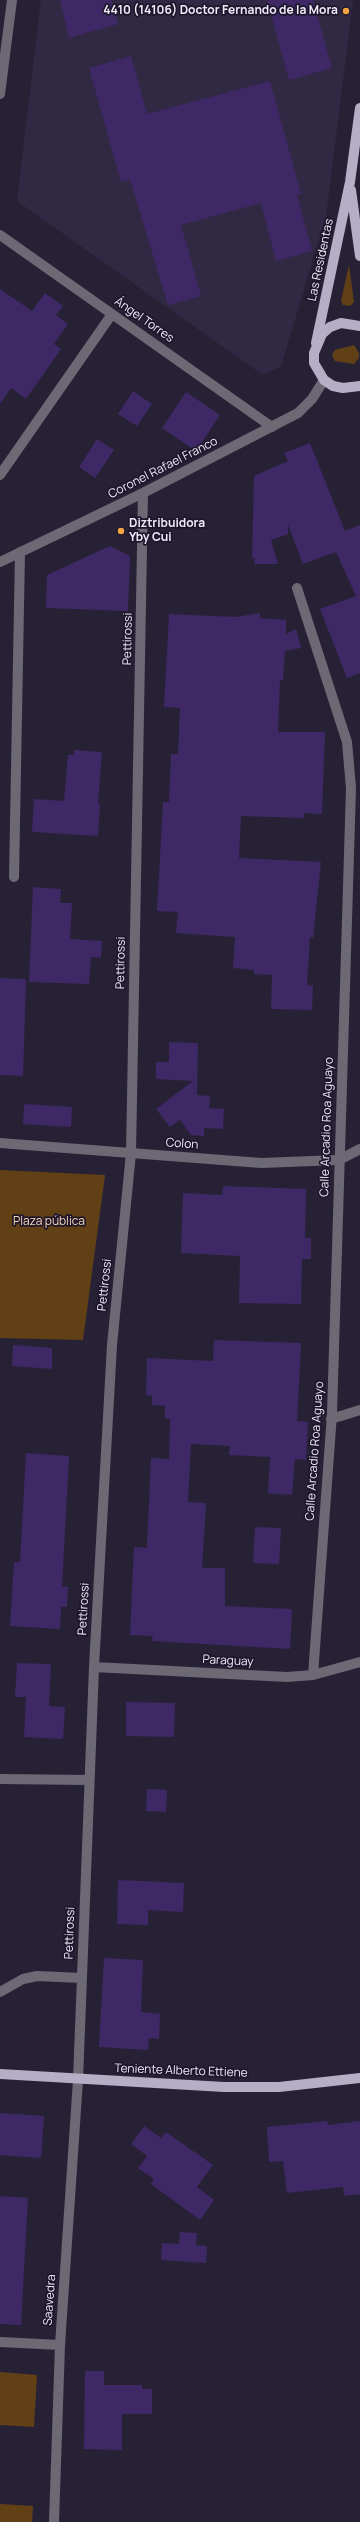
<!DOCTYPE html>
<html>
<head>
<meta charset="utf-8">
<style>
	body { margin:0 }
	canvas { display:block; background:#272136 }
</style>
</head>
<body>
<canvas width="360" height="2522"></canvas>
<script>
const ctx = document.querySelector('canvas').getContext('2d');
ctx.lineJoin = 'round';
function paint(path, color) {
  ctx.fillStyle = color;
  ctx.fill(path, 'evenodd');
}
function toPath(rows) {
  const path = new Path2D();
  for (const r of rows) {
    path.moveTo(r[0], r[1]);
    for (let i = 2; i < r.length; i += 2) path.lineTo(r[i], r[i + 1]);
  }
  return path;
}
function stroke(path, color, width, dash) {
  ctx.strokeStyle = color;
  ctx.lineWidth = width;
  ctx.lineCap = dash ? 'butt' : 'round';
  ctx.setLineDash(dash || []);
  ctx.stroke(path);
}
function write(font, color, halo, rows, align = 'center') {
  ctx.font = font + ' Manrope,sans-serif';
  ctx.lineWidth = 3.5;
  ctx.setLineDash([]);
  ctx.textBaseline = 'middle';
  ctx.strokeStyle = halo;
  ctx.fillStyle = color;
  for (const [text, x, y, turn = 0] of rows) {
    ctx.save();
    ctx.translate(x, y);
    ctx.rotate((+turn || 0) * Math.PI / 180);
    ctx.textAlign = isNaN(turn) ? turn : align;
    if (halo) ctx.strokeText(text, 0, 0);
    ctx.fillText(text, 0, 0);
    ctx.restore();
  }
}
const built = toPath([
	[41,0,353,0,326,216,281,366,263,375,17,201]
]);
const green = toPath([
	[349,265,354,302,350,306,343,305,341,301],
	[354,345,359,353,359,358,354,364,335,361,332,355,335,350],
	[0,1170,105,1175,83,1340,0,1338],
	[0,2372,37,2375,34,2427,0,2425],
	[0,2504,33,2506,32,2522,0,2522]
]);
const building = toPath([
	[60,0,111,0,118,24,69,38],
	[267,0,313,0,332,68,289,80],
	[131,56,147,114,270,81,301,194,297,195,312,251,276,261,261,203,181,225,201,296,168,305,130,179,121,182,89,68],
	[0,289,32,311,45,293,63,306,56,315,68,324,54,344,61,349,26,399,11,388,0,404],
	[133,391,152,404,137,426,118,414],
	[186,392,220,415,196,451,162,428],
	[97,439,114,450,95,478,79,467],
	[310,443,345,531,360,525,360,673,347,678,320,609,356,596,336,552,303,564,288,525,288,534,271,540,278,564,254,564,255,558,252,559,254,476,288,461,284,453],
	[110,546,130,556,128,611,46,608,47,575],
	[260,613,260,618,286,620,286,634,296,629,301,648,285,651,283,680,280,680,278,732,325,732,322,814,304,813,304,818,241,816,239,858,321,862,313,938,310,937,307,985,313,986,312,1010,271,1009,272,975,254,974,254,970,233,968,235,937,176,933,178,912,157,911,163,802,169,802,171,754,178,754,180,708,164,707,169,614,236,617],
	[74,750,102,752,98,803,100,803,98,836,32,832,34,799,64,801,68,755,74,755],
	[33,887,61,889,60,903,72,903,70,939,102,941,101,958,91,957,89,984,29,982],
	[0,978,26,979,23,1076,0,1075],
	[169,1042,198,1043,197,1095,210,1096,209,1108,224,1109,223,1129,204,1128,204,1136,191,1135,180,1120,170,1127,156,1109,193,1081,156,1079,156,1062,169,1062],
	[24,1104,72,1107,71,1127,23,1124],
	[223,1186,306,1189,305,1238,311,1238,311,1259,302,1259,301,1304,239,1303,240,1256,181,1253,183,1193,222,1195],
	[214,1340,301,1343,297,1421,308,1422,306,1460,295,1459,292,1495,268,1493,270,1457,229,1455,230,1446,191,1444,188,1502,206,1503,202,1568,225,1568,225,1606,292,1609,290,1649,152,1641,153,1636,130,1635,134,1547,147,1548,151,1458,169,1459,170,1419,165,1418,165,1406,152,1405,152,1396,146,1395,147,1358,213,1361],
	[13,1345,52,1348,52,1369,12,1366],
	[26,1453,69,1456,62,1587,68,1587,67,1607,61,1607,60,1629,10,1626,14,1562,20,1562],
	[255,1527,281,1528,279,1564,253,1563],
	[17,1663,51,1664,49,1706,65,1707,63,1739,24,1737,26,1697,15,1697],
	[126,1702,175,1703,174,1737,126,1736],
	[147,1789,167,1790,166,1812,146,1811],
	[118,1880,184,1883,183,1912,148,1910,148,1925,117,1924],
	[104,1958,143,1960,141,2012,160,2014,159,2039,149,2038,148,2050,99,2047],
	[0,2113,44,2116,41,2158,0,2155],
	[327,2121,328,2125,360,2121,360,2194,344,2196,343,2187,287,2193,283,2161,269,2162,267,2127],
	[144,2126,161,2138,166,2132,213,2165,197,2187,214,2200,200,2220,151,2184,154,2179,138,2168,147,2156,131,2144],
	[0,2196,28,2198,21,2325,0,2324],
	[180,2232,197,2233,196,2245,207,2246,206,2263,161,2260,162,2243,179,2244],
	[85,2371,104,2371,104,2385,142,2385,142,2389,152,2389,152,2414,122,2414,122,2450,84,2449]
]);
const minor = toPath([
	[0,94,12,0],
	[0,235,272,427],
	[0,475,112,314],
	[0,562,143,493,298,413,312,399,324,380],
	[297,588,347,742,351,788,332,1414,313,1675],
	[14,877,20,552],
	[0,1143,261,1163,339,1160,360,1149],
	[331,1419,360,1410],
	[94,1667,287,1677,313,1675,360,1662],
	[0,1779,89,1780],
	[0,1992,23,1979,37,1976,82,1978],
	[0,2342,60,2345],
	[54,2522,60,2345,78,2080,94,1667,112,1345,131,1153,143,493]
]);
const major = toPath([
	[351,190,360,256],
	[360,326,341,323,330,327,322,334,314,353,314,363,324,380,333,386,343,388,360,386],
	[316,343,350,182,360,108],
	[0,2074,224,2087,279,2087,360,2078]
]);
const markers = [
	[346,11,4,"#f2a542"],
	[121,531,4,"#f2a542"]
];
const poiNames = [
	["4410 (14106) Doctor Fernando de la Mora",338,11],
	["Diztribuidora",129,524,"left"],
	["Yby Cui",129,538,"left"]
];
const streetNames = [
	["Las Residentas",321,260,-78],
	["Ángel Torres",144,320,35],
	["Coronel Rafael Franco",163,468,-27],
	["Pettirossi",128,639,-89],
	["Pettirossi",121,963,-89],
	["Calle Arcadio Roa Aguayo",327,1127,-88],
	["Colon",182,1144,4],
	["Pettirossi",105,1285,-84],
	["Calle Arcadio Roa Aguayo",315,1451,-86],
	["Pettirossi",84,1609,-87],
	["Paraguay",228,1661,3],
	["Pettirossi",70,1933,-88],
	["Teniente Alberto Ettiene",181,2071,2],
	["Saavedra",50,2300,-86]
];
const parkNames = [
	["Plaza pública",49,1222]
];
paint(built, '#312944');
paint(green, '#624015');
paint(building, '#3e2865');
stroke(minor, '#6c6975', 10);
stroke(major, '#b4aec6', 10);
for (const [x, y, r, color] of markers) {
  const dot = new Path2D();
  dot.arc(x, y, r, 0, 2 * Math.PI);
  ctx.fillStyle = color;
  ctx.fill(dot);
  stroke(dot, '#1e172c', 1.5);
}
write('bold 12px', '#efebfa', '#1e172c', poiNames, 'right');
write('12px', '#efebfa', '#1e172c', streetNames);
write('12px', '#f4d6b7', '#1e172c', parkNames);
</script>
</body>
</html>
